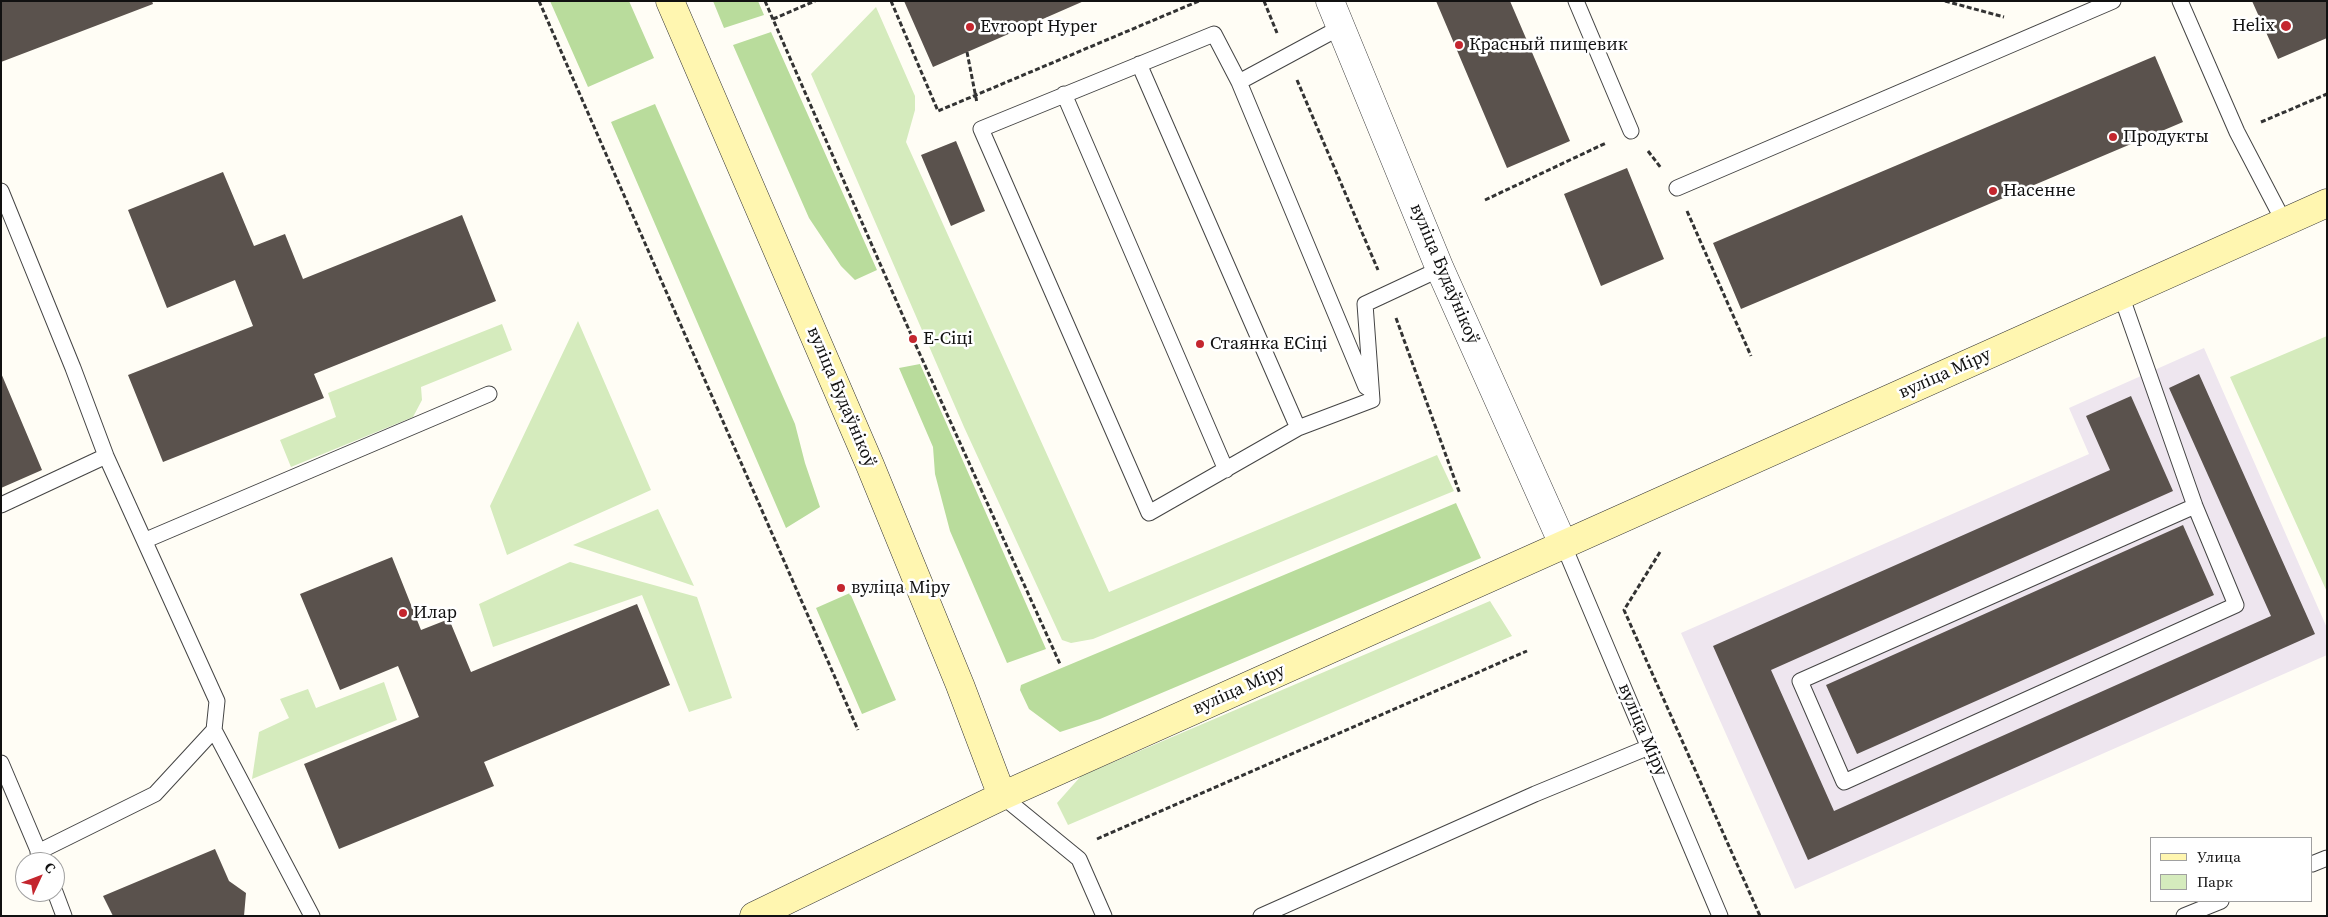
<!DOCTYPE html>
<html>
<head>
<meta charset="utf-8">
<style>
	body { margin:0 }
	#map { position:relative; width:2328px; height:917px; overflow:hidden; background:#fffdf5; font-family:"Source Serif 4",serif }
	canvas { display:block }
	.frame { position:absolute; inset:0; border:2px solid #111; pointer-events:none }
	.legend { position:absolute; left:2150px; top:837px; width:162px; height:65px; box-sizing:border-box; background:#fff; border:1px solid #a0a0a0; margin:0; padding:6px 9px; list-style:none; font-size:15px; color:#111 }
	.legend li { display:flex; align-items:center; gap:10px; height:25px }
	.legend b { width:25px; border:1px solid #a0a0a0 }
	.north { position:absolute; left:15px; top:852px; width:50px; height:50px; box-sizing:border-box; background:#fff; border:1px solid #a0a0a0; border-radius:50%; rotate:47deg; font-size:14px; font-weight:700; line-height:20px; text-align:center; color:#111 }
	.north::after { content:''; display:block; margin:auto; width:18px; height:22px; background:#c4262e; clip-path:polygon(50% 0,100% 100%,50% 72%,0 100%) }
</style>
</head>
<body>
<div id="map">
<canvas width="2328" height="917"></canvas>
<div class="frame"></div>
<ul class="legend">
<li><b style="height:6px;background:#fff6b0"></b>Улица</li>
<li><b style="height:14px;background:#d5ebbd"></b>Парк</li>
</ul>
<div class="north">С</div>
</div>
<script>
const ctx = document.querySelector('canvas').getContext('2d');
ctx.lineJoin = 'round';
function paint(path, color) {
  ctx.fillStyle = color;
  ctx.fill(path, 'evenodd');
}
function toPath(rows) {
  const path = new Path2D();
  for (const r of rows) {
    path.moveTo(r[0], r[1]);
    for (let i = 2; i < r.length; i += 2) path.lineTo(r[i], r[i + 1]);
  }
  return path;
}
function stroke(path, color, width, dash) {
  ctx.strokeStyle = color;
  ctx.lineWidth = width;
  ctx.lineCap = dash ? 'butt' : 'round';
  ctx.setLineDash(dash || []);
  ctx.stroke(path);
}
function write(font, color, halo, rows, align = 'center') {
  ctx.font = font + ' "Source Serif 4",serif';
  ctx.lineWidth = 5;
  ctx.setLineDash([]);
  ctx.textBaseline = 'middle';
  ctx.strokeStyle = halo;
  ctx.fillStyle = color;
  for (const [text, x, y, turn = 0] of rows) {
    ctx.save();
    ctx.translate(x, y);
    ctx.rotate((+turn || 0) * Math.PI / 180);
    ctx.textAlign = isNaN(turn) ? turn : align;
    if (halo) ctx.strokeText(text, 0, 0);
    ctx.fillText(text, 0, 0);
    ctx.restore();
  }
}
const industrial = toPath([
	[2204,348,2327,628,2327,655,1795,889,1681,633,2089,454,2069,408]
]);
const green = toPath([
	[876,7,915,96,915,110,906,142,1109,592,1437,455,1454,491,1093,639,1071,643,1062,640,964,427,811,74],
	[578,321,651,490,507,555,490,506],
	[502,324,512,350,421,387,422,400,413,417,291,467,280,440,336,417,328,393],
	[2327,336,2327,592,2230,377],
	[658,509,694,586,573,545],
	[570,562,697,597,732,698,689,712,642,595,493,647,479,604],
	[1490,601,1512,636,1068,825,1057,803,1081,776],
	[384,682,397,720,252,779,259,732,289,718,280,699,308,689,316,708]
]);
const forest = toPath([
	[550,1,629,1,654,58,588,87],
	[713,1,758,1,764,15,724,28],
	[771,32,877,270,855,280,841,266,809,218,733,45],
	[655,104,795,424,805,463,820,507,786,528,611,122],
	[920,364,944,418,1046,649,1007,663,950,531,935,474,933,447,899,368],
	[1456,503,1481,558,1100,719,1060,732,1029,709,1020,690,1021,685],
	[850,593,896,700,862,714,816,608]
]);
const building = toPath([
	[1,1,152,1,153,4,1,62],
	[904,1,1084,1,933,67],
	[1436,1,1510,1,1570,141,1507,168],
	[2252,1,2327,1,2327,38,2278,59],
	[2155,56,2183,122,1741,309,1713,243],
	[956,141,985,211,951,226,921,155],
	[1627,168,1664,259,1601,286,1564,194],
	[223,172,254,246,285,234,303,279,462,215,496,301,314,374,324,398,163,462,128,375,253,326,235,280,167,308,128,210],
	[1,373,42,470,1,488],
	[2199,374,2315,634,1808,860,1713,646,2110,470,2086,416,2131,396,2173,491,1771,670,1834,811,2271,616,2169,388],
	[2183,525,2214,595,1857,754,1826,685],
	[392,557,421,630,449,619,471,672,637,604,670,685,484,762,494,786,339,849,304,764,419,717,398,666,340,690,300,594],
	[215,849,229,881,246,893,244,916,113,916,103,896]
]);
const path = toPath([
	[539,1,858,730],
	[765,1,913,339,1060,664],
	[891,1,938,111,1199,1],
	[1264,1,1277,33],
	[1945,1,2004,17],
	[773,19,815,1],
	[967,52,977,103],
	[1297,80,1378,270],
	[2261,122,2327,94],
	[1648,151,1661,168],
	[1485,200,1606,143],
	[1687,211,1751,356],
	[1396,318,1460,494],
	[1660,552,1624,610,1760,916],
	[1097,839,1527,651]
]);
const service = toPath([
	[1576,1,1631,131],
	[2180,1,2237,132,2284,222],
	[1341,27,1239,82,1214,34,981,129,1149,513,1298,428,1372,400,1365,304,1440,269],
	[1139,64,1298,428],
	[1239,82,1366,387],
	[1064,94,1226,470],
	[1677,188,2113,1],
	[1,191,73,368,106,456,217,701,214,730,312,916],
	[2121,295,2195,506,2236,605,1844,782,1800,681,2195,506],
	[1,505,106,456],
	[146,540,489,394],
	[1563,544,1720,916],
	[1,763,43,862],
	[1002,796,1079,859,1104,916],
	[38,852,155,794,214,730],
	[2312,864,2327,858],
	[55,892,64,916],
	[1261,916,1535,794,1649,747],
	[2184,916,2221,901]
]);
const minor = toPath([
	[1330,1,1440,269,1563,544]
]);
const secondary = toPath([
	[670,1,870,465,960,685,1002,796],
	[754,916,1002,796,2327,203]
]);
const markers = [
	[2286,26,6,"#c4262e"],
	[970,27,5,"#c4262e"],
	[1459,45,5,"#c4262e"],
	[2113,137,5,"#c4262e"],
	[1993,191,5,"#c4262e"],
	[913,339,5,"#c4262e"],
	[1200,344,5,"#c4262e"],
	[841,588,5,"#c4262e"],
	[403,613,5,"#c4262e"]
];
const poiNames = [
	["Helix",2275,26,"right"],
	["Evroopt Hyper",980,27],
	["Красный пищевик",1469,45],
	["Продукты",2123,137],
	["Насенне",2003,191],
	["Е-Сіці",923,339],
	["Стаянка ЕСіці",1210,344],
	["вуліца Міру",851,588],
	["Илар",413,613]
];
const streetNames = [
	["вуліца Будаўнікоў",1444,274,67],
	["вуліца Міру",1945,374,-24],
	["вуліца Будаўнікоў",841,397,67],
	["вуліца Міру",1239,690,-24],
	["вуліца Міру",1642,730,67]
];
paint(industrial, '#eee6ef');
paint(green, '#d5ebbd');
paint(forest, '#b9dc9c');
paint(building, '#5a524d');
stroke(service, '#444', 17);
stroke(minor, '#444', 29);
stroke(secondary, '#333', 29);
stroke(path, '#333', 3, [5, 2.5]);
stroke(service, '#fff', 15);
stroke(minor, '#fff', 28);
stroke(secondary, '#fff6b0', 28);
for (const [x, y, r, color] of markers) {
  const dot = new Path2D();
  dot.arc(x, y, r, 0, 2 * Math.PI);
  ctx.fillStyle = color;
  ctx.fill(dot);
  stroke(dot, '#fff', 2);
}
write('18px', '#111', '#fff', poiNames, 'left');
write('18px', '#111', '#fff', streetNames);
</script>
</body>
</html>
